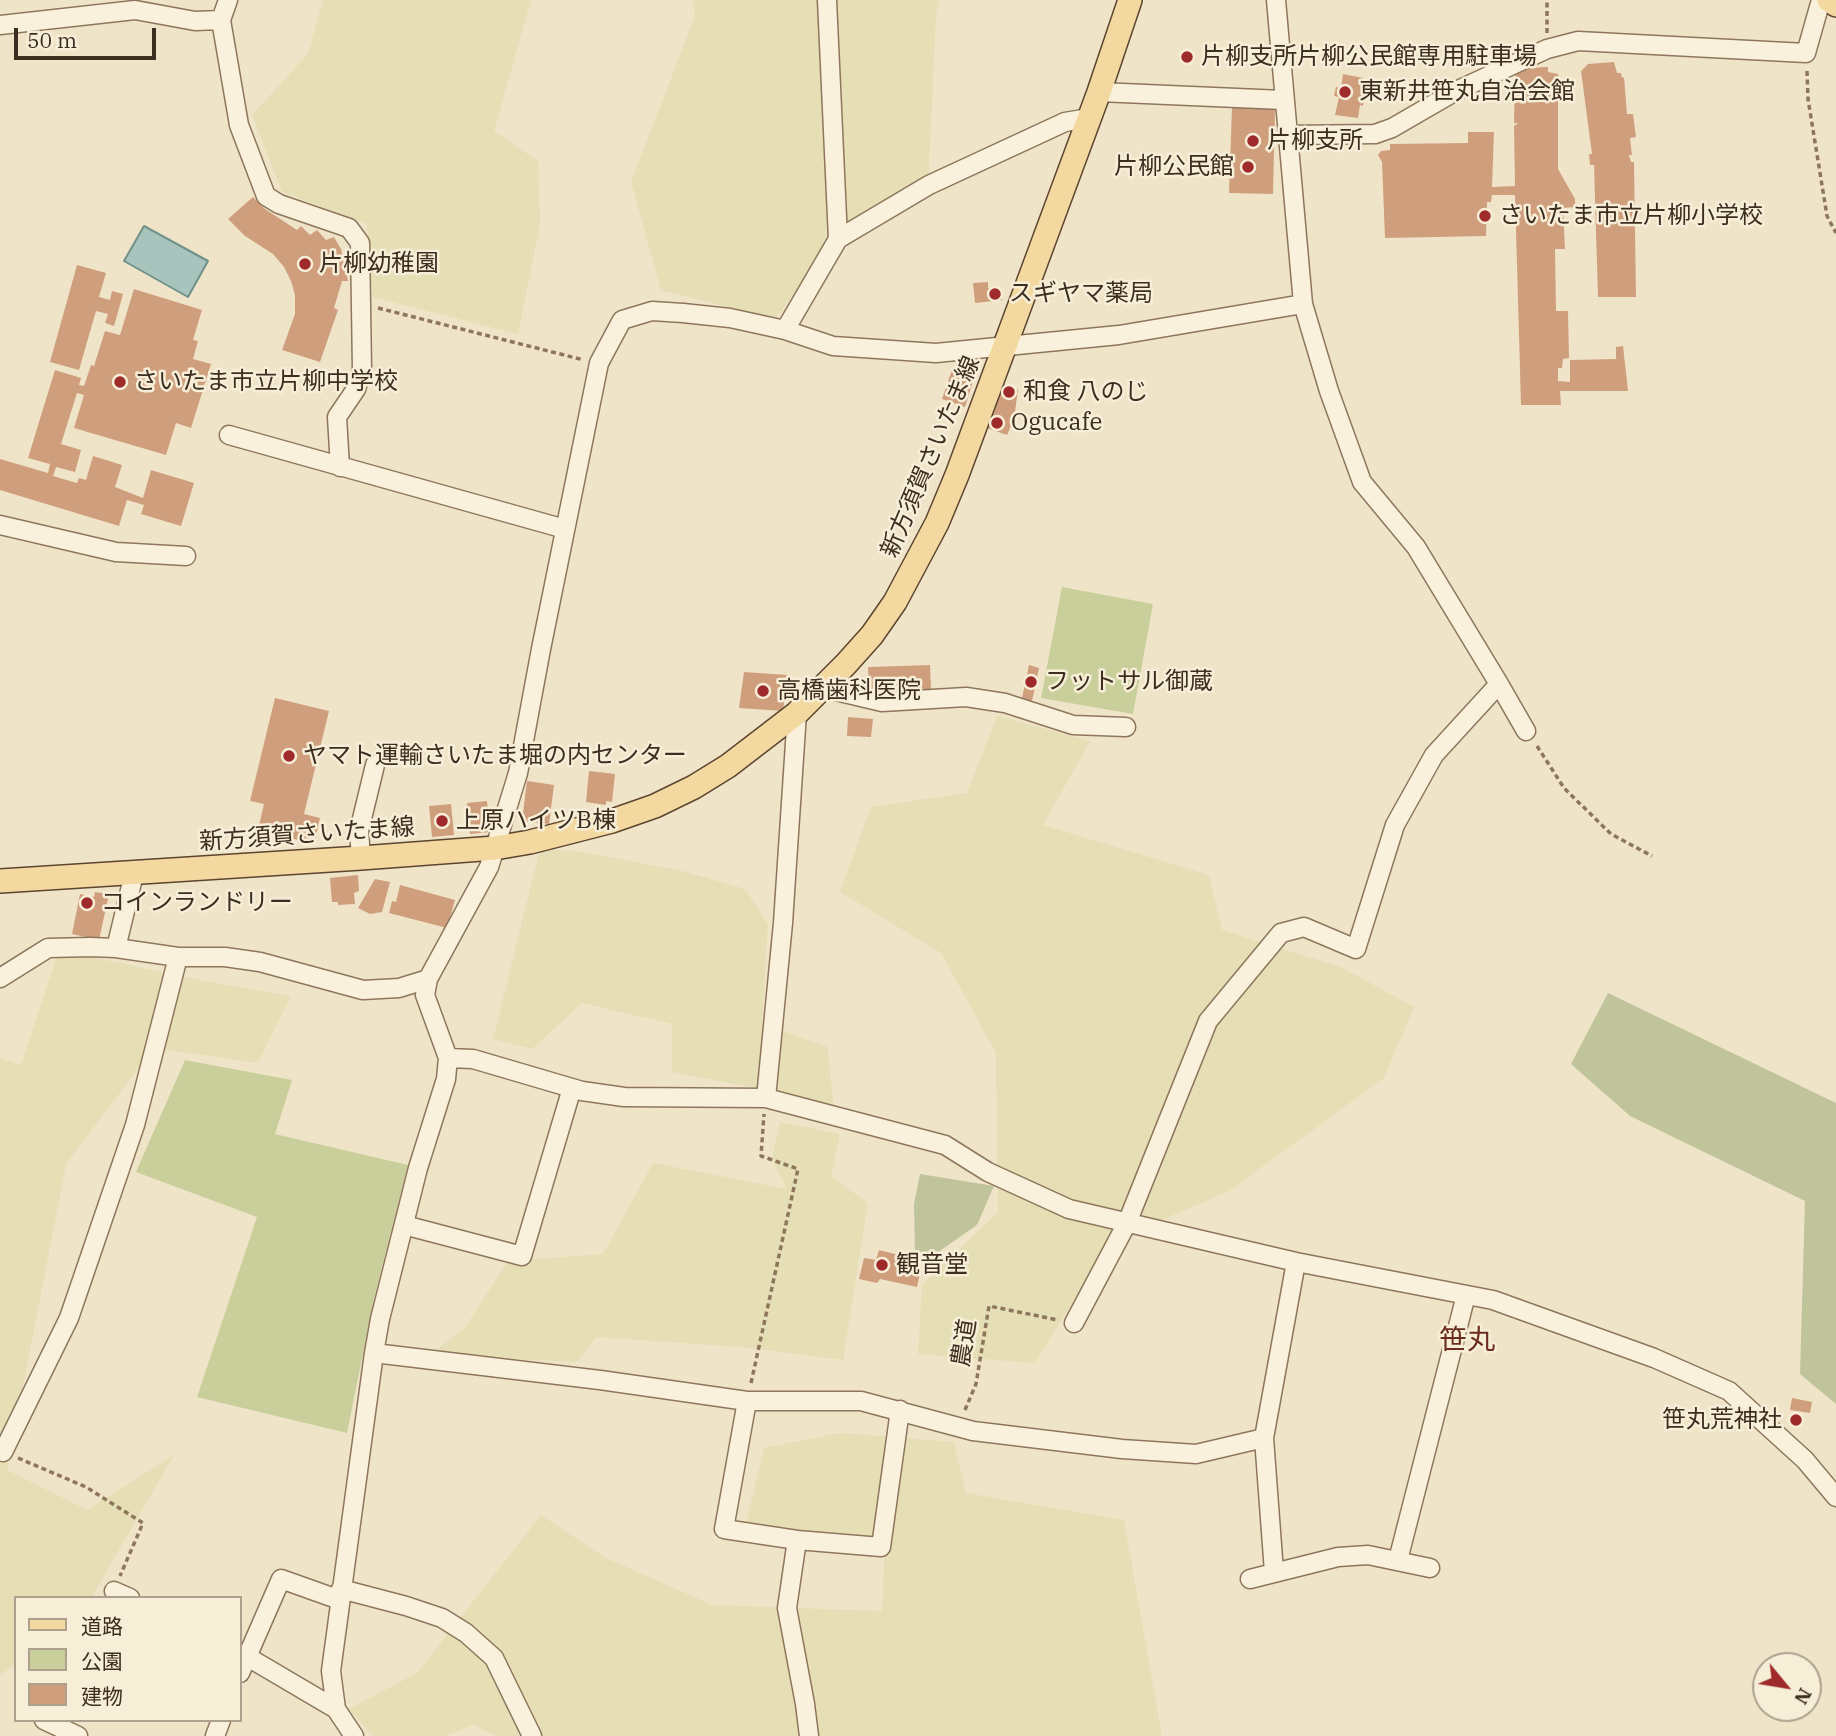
<!DOCTYPE html>
<html>
<head>
<meta charset="utf-8">
<style>
	body { margin:0 }
	#map { position:relative; width:1836px; height:1736px; overflow:hidden; background:#f0e4c8; font-family:"IBM Plex Serif","Noto Sans JP",serif }
	canvas { display:block }
	.legend { position:absolute; left:14px; top:1596px; width:228px; height:126px; box-sizing:border-box; background:#f7eed8; border:2px solid #ada18e; margin:0; padding:9px 12px; list-style:none; font-size:21px; color:#3d2e20 }
	.legend li { display:flex; align-items:center; gap:14px; height:35px }
	.legend b { width:35px; border:2px solid #ada18e }
	.north { position:absolute; left:1752px; top:1652px; width:70px; height:70px; box-sizing:border-box; background:#f7eed8; border:2px solid #ada18e; border-radius:50%; rotate:120deg; font-size:19px; font-weight:700; line-height:28px; text-align:center; color:#3d2e20 }
	.north::after { content:''; display:block; margin:auto; width:24px; height:32px; background:#9e2a2b; clip-path:polygon(50% 0,100% 100%,50% 72%,0 100%) }
	.scale { position:absolute; left:14px; top:28px; width:142px; height:32px; box-sizing:border-box; border:4px solid #3d2e20; border-top:0; padding-left:9px; font-size:21px; line-height:24px; white-space:nowrap; color:#3d2e20; -webkit-text-stroke:5px #f7eed8; paint-order:stroke }
</style>
</head>
<body>
<div id="map">
<canvas width="1836" height="1736"></canvas>
<ul class="legend">
<li><b style="height:9px;background:#f3d9a0"></b>道路</li>
<li><b style="height:19px;background:#c9cf9b"></b>公園</li>
<li><b style="height:19px;background:#cf9f7d"></b>建物</li>
</ul>
<div class="north">N</div>
<div class="scale">50 m</div>
</div>
<script>
const ctx = document.querySelector('canvas').getContext('2d');
ctx.lineJoin = 'round';
function paint(path, color) {
  ctx.fillStyle = color;
  ctx.fill(path, 'evenodd');
}
function toPath(rows) {
  const path = new Path2D();
  for (const r of rows) {
    path.moveTo(r[0], r[1]);
    for (let i = 2; i < r.length; i += 2) path.lineTo(r[i], r[i + 1]);
  }
  return path;
}
function stroke(path, color, width, dash) {
  ctx.strokeStyle = color;
  ctx.lineWidth = width;
  ctx.lineCap = dash ? 'butt' : 'round';
  ctx.setLineDash(dash || []);
  ctx.stroke(path);
}
function write(font, color, halo, rows, align = 'center') {
  ctx.font = font + ' "IBM Plex Serif","Noto Sans JP",serif';
  ctx.lineWidth = 5;
  ctx.setLineDash([]);
  ctx.textBaseline = 'middle';
  ctx.strokeStyle = halo;
  ctx.fillStyle = color;
  for (const [text, x, y, turn = 0] of rows) {
    ctx.save();
    ctx.translate(x, y);
    ctx.rotate((+turn || 0) * Math.PI / 180);
    ctx.textAlign = isNaN(turn) ? turn : align;
    if (halo) ctx.strokeText(text, 0, 0);
    ctx.fillText(text, 0, 0);
    ctx.restore();
  }
}
const farmland = toPath([
	[323,0,531,0,494,131,538,161,540,225,518,334,372,297,367,224,282,192,252,115,308,54],
	[693,0,939,0,936,17,928,185,829,246,775,319,661,290,631,182,695,16],
	[997,716,1090,741,1043,825,1209,875,1222,930,1341,967,1414,1007,1384,1078,1229,1191,1110,1242,1035,1363,918,1354,922,1285,998,1212,996,1053,941,953,840,892,871,807,967,793],
	[540,849,583,852,682,871,745,889,768,924,762,1023,827,1047,834,1106,788,1094,672,1072,672,1024,582,1003,532,1049,493,1039],
	[59,950,204,981,291,996,258,1063,154,1048,66,1164,7,1470,87,1510,174,1455,91,1598,16,1598,16,1663,0,1675,0,1058,21,1065],
	[780,1122,840,1134,831,1176,868,1203,843,1360,742,1347,596,1337,577,1362,429,1355,464,1329,508,1261,603,1254,653,1163,787,1189,772,1159],
	[840,1433,954,1442,966,1493,1124,1520,1162,1736,497,1736,474,1725,444,1736,373,1736,349,1709,417,1673,541,1515,606,1558,712,1605,882,1611,885,1545,744,1532,764,1448]
]);
const green = toPath([
	[1062,587,1153,604,1133,714,1041,698],
	[185,1060,292,1080,275,1134,408,1165,374,1298,347,1433,197,1397,257,1217,136,1172]
]);
const cemetery = toPath([
	[1608,993,1836,1103,1836,1404,1800,1374,1805,1201,1630,1116,1571,1064],
	[920,1174,994,1186,977,1225,928,1259,915,1257,914,1204]
]);
const water = toPath([
	[144,226,208,261,188,297,124,261,144,226]
]);
const building = toPath([
	[1614,62,1617,73,1621,73,1622,78,1624,77,1627,114,1633,114,1636,137,1630,138,1632,155,1629,155,1631,162,1634,162,1636,297,1598,297,1594,165,1590,165,1589,154,1592,154,1581,71,1588,64],
	[1548,67,1548,72,1558,74,1558,169,1575,199,1575,207,1563,208,1565,249,1555,249,1556,311,1568,311,1569,358,1563,359,1562,368,1558,368,1558,381,1570,382,1570,360,1616,359,1616,347,1623,346,1628,391,1560,391,1561,405,1521,405,1515,195,1492,195,1491,202,1487,202,1486,236,1385,238,1382,162,1378,155,1381,151,1390,150,1390,144,1468,143,1468,132,1494,132,1492,187,1515,186,1514,126,1518,123,1514,123,1515,74,1529,68],
	[1343,74,1363,78,1361,88,1366,89,1363,106,1360,105,1358,118,1335,115,1339,97,1334,96,1336,87,1341,88],
	[1232,107,1275,108,1273,194,1229,193],
	[253,197,265,209,297,230,301,226,310,235,317,230,326,240,334,237,341,249,348,281,342,281,334,308,338,310,320,362,282,350,295,314,295,295,291,281,284,267,273,254,245,236,228,219],
	[77,265,106,273,99,297,110,300,112,291,123,294,114,326,105,323,108,314,96,311,79,370,50,362],
	[988,282,988,288,1000,288,1002,300,975,303,973,283],
	[134,289,202,310,193,340,198,341,193,359,211,364,191,428,176,423,166,455,74,428,84,395,77,393,61,444,81,450,75,472,56,467,53,476,77,483,79,478,86,480,93,456,122,465,115,487,143,498,151,470,194,483,181,526,141,514,144,505,127,500,119,526,0,490,0,459,48,473,50,464,28,458,55,370,81,378,79,385,84,386,91,365,94,366,105,331,120,335],
	[952,370,974,378,965,407,942,399],
	[1003,384,1018,390,1014,419,1007,435,987,428],
	[930,665,931,690,869,692,868,667],
	[1029,665,1039,668,1032,701,1022,698],
	[744,672,787,675,783,711,739,708],
	[275,698,329,711,304,814,320,818,314,844,258,830,264,804,250,801],
	[848,717,873,719,871,737,847,736],
	[589,771,615,774,612,802,606,801,606,805,586,802],
	[527,781,554,785,549,824,522,821],
	[487,801,490,832,470,834,467,803],
	[451,804,454,835,432,837,429,806],
	[358,875,359,891,354,893,355,904,338,905,338,902,332,902,330,878],
	[375,879,390,882,382,912,370,914,358,908],
	[400,885,455,900,447,928,389,913,392,901,396,902],
	[95,892,109,894,99,940,72,934,80,894,94,897],
	[879,1250,903,1256,900,1269,920,1273,917,1287,880,1279,877,1283,859,1279,864,1258,876,1260],
	[1792,1398,1812,1402,1810,1413,1790,1410]
]);
const path = toPath([
	[1547,33,1547,0],
	[1807,71,1808,99,1827,216,1836,233],
	[378,308,584,360],
	[1537,746,1564,788,1611,834,1652,856],
	[751,1383,798,1169,761,1156,764,1114],
	[965,1410,976,1384,989,1306,1058,1320],
	[18,1458,86,1487,143,1523,120,1576]
]);
const minor = toPath([
	[228,0,221,20,239,125,266,196,279,204,349,228,360,243,362,370,356,389,337,417,340,467],
	[827,0,838,239],
	[0,25,135,10,195,21,221,20],
	[1099,92,1283,100],
	[1287,135,1375,134,1392,128,1456,91,1547,49,1578,41,1806,53,1821,0],
	[785,330,838,239,929,185,1065,122,1089,118],
	[229,435,565,529],
	[0,525,116,552,186,556],
	[1499,684,1526,731],
	[823,688,882,702,966,697,1005,703,1073,725,1126,727],
	[361,858,359,831,375,765],
	[116,948,134,874],
	[0,978,48,948,90,947,116,948,178,957,225,957,260,962,363,990,399,988,428,979],
	[448,1058,473,1059,582,1091,624,1097,766,1098,945,1145,988,1172,1069,1209,1296,1262,1493,1300,1654,1358,1729,1391,1805,1460,1836,1497],
	[766,1098,783,923,797,713],
	[404,1225,522,1256,572,1088],
	[1074,1323,1127,1223,1208,1021,1281,933,1304,927,1356,949,1395,825,1434,755,1499,684,1416,547,1362,482,1329,391,1303,304,1276,0],
	[374,1353,600,1380,747,1401,861,1401,973,1431,1122,1449,1196,1454,1264,1438,1296,1262],
	[747,1401,724,1529,797,1540,787,1608,805,1704,809,1736],
	[1264,1438,1274,1572],
	[3,1452,69,1318,135,1125,178,957],
	[797,1540,881,1547,900,1410],
	[1398,1560,1466,1295],
	[1250,1579,1338,1557,1368,1555,1430,1568],
	[341,1589,406,1606,442,1618,466,1633,494,1658,532,1736],
	[114,1591,130,1598],
	[246,1656,336,1709],
	[240,1673,281,1579,340,1600],
	[44,1720,78,1736],
	[215,1736,221,1720],
	[354,1736,336,1709,331,1671,374,1353,380,1319,418,1168,446,1079,448,1058,425,995,428,979,489,867,518,773,541,649,599,363,622,320,652,311,683,313,730,318,785,330,833,346,936,353,1119,335,1303,304]
]);
const major = toPath([
	[1829,0,1836,5],
	[0,881,361,858,495,848,530,842,612,821,655,806,694,787,728,766,797,713,846,664,872,635,895,602,937,523,957,475,1099,92,1130,0]
]);
const markers = [
	[1187,57,7,"#9e2a2b"],
	[1345,92,7,"#9e2a2b"],
	[1253,141,7,"#9e2a2b"],
	[1248,167,7,"#9e2a2b"],
	[1485,216,7,"#9e2a2b"],
	[305,264,7,"#9e2a2b"],
	[995,294,7,"#9e2a2b"],
	[120,382,7,"#9e2a2b"],
	[1009,392,7,"#9e2a2b"],
	[997,423,7,"#9e2a2b"],
	[1031,682,7,"#9e2a2b"],
	[763,691,7,"#9e2a2b"],
	[289,756,7,"#9e2a2b"],
	[442,821,7,"#9e2a2b"],
	[87,903,7,"#9e2a2b"],
	[882,1265,7,"#9e2a2b"],
	[1796,1420,7,"#9e2a2b"]
];
const poiNames = [
	["片柳支所片柳公民館専用駐車場",1201,57],
	["東新井笹丸自治会館",1359,92],
	["片柳支所",1267,141],
	["片柳公民館",1234,167,"right"],
	["さいたま市立片柳小学校",1499,216],
	["片柳幼稚園",319,264],
	["スギヤマ薬局",1009,294],
	["さいたま市立片柳中学校",134,382],
	["和食 八のじ",1023,392],
	["Ogucafe",1011,423],
	["フットサル御蔵",1045,682],
	["高橋歯科医院",777,691],
	["ヤマト運輸さいたま堀の内センター",303,756],
	["上原ハイツB棟",456,821],
	["コインランドリー",101,903],
	["観音堂",896,1265],
	["笹丸荒神社",1782,1420,"right"]
];
const streetNames = [
	["新方須賀さいたま線",931,457,-67],
	["新方須賀さいたま線",307,835,-4],
	["農道",965,1343,-81]
];
const quarterNames = [
	["笹丸",1467,1341]
];
paint(farmland, '#e6deb5');
paint(green, '#c9cf9b');
paint(cemetery, '#bfc49a');
paint(water, '#a9c4bc');
stroke(water, '#6f938a', 2);
paint(building, '#cf9f7d');
stroke(minor, '#8d765c', 21);
stroke(major, '#5b4430', 26);
stroke(path, '#8d765c', 3.5, [5, 3.5]);
stroke(minor, '#faf1dc', 18);
stroke(major, '#f3d9a0', 23);
for (const [x, y, r, color] of markers) {
  const dot = new Path2D();
  dot.arc(x, y, r, 0, 2 * Math.PI);
  ctx.fillStyle = color;
  ctx.fill(dot);
  stroke(dot, '#f7eed8', 2.5);
}
write('24px', '#3d2e20', '#f7eed8', poiNames, 'left');
write('24px', '#3d2e20', '#f7eed8', streetNames);
write('28px', '#6b2e1e', '#f7eed8', quarterNames);
</script>
</body>
</html>
